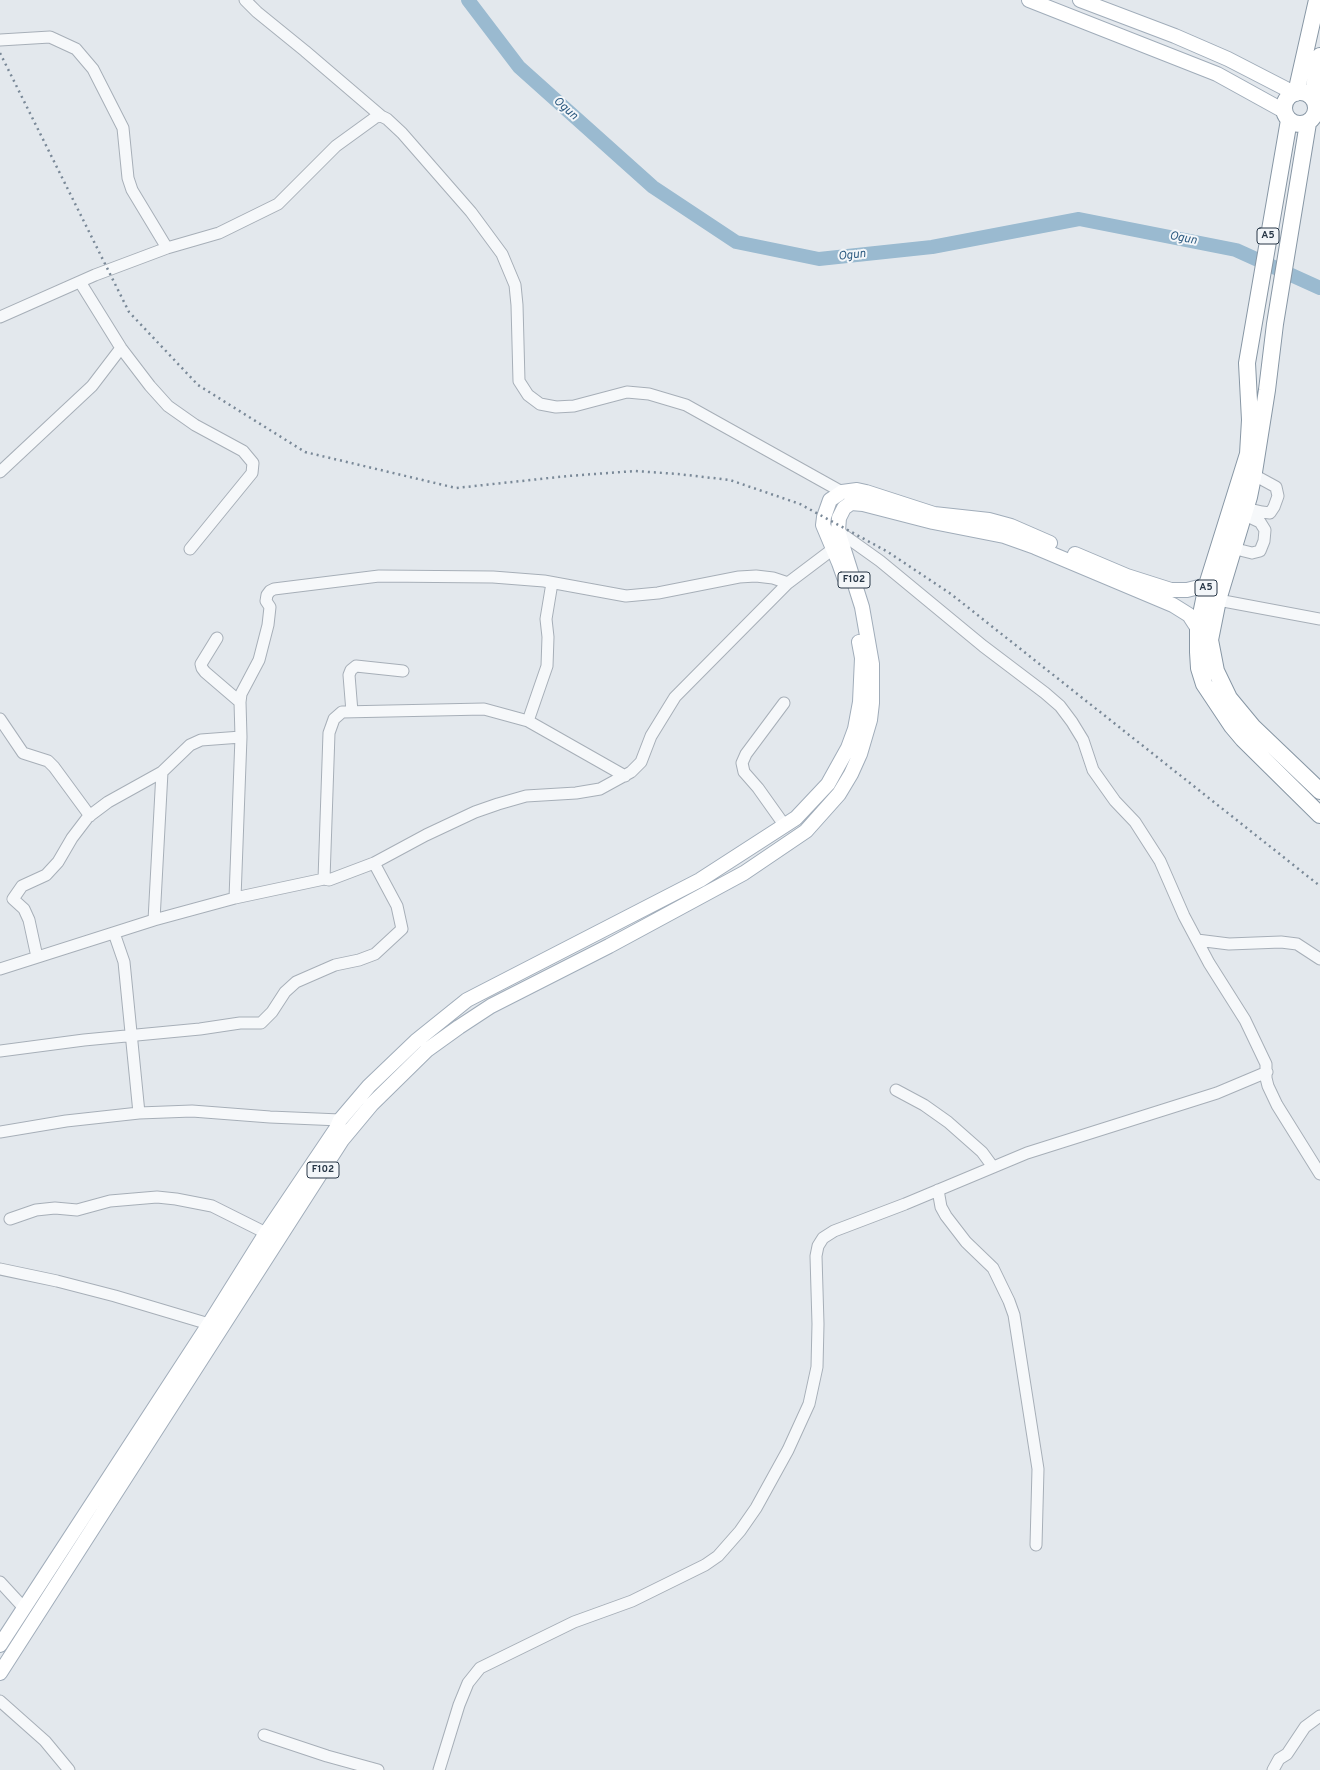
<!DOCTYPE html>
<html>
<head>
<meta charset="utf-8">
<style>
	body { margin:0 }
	canvas { display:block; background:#e3e8ed }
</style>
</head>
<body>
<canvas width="1320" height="1770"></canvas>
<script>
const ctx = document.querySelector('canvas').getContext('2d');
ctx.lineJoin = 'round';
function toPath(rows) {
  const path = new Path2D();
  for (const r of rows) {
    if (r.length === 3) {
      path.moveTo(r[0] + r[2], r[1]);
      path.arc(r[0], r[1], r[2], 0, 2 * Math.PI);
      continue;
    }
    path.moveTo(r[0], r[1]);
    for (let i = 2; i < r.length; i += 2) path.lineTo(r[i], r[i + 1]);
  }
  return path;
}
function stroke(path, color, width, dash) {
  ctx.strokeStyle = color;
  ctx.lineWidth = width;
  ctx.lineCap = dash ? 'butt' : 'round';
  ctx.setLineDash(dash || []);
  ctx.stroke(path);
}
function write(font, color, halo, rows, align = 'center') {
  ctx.font = font + ' Overpass,sans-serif';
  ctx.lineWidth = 4;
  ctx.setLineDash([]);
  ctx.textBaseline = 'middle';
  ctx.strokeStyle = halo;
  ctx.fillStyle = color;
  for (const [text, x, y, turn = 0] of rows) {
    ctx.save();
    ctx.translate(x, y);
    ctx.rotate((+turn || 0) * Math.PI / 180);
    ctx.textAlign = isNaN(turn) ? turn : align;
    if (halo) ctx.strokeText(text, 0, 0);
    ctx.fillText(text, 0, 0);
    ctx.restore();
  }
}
const river = toPath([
	[468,0,519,67,653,187,736,242,819,259,932,247,1079,219,1236,250,1320,288]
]);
const minor = toPath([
	[245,0,257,12,305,51,381,116],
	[0,40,50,37,76,49,93,69,123,128,128,178,132,190,167,248],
	[80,282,121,348,150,386,168,406,195,425,243,451,253,463,252,473,190,549],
	[0,317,95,275,167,248,219,233,278,204,336,146,376,117,381,116,387,119,402,133,471,212,502,254,515,285,517,305,519,381,528,395,540,404,556,407,574,406,627,392,649,394,686,405,842,492],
	[0,472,92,386,121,348],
	[1245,508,1262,512,1270,513,1274,507,1278,496,1276,487,1254,475],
	[838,531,880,561,983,646,1045,693,1060,706,1072,722,1083,740,1093,770,1115,801,1135,822,1160,861,1184,916,1209,963,1245,1020,1266,1064,1266,1078,1268,1086,1277,1105,1320,1174],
	[1232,548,1252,553,1260,551,1264,541,1265,530,1260,522,1243,514],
	[1218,600,1320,619],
	[217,638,201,664,202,668,205,672,240,702],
	[784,703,746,754,742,763,744,772,758,788,785,826],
	[352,712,349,675,351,670,356,666,403,671],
	[0,719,23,753,48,761,54,767,90,816],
	[528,721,547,666,548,637,546,619,552,583],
	[324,879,329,733,334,719,342,712,484,709,528,721,625,776],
	[235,898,241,737,240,702,241,694,259,660,268,625,270,607,266,601,267,595,270,591,274,589,379,576,493,577,544,581,626,596,658,593,739,577,756,576,773,578,788,583],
	[154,920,162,772],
	[114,933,124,962,139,1113],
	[1197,940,1229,944,1281,942,1297,944,1320,959],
	[37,957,29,920,24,909,13,899,22,886,46,875,58,862,72,838,88,817,108,802,162,772,190,745,201,740,241,737],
	[0,969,154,920,235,898,324,879,329,880,374,863,426,835,475,812,498,804,526,796,576,793,600,789,631,772,641,762,651,736,675,697,788,583,833,549],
	[0,1051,84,1040,200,1029,240,1023,261,1023,272,1012,285,992,296,982,335,965,359,960,375,954,402,929,397,906,374,863],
	[896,1090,924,1105,948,1122,982,1152,993,1167],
	[0,1132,66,1121,139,1113,192,1111,270,1117,340,1120],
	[938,1190,941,1207,946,1216,966,1242,993,1268,1009,1301,1014,1315,1038,1469,1036,1545],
	[10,1219,36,1210,55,1208,77,1210,110,1201,157,1197,176,1199,212,1206,266,1233],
	[0,1269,57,1281,115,1296,209,1324],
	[0,1582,24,1608],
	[0,1701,45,1741,69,1770],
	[264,1735,327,1756,378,1770],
	[439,1770,459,1705,468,1683,480,1668,574,1622,632,1601,705,1565,718,1556,740,1531,756,1508,788,1450,809,1404,817,1367,818,1324,816,1256,818,1246,823,1238,834,1231,905,1204,1027,1153,1217,1093,1267,1072],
	[1273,1770,1279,1759,1287,1754,1305,1727,1320,1716]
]);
const major = toPath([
	[1029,0,1217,74,1284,111],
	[1080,0,1175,36,1228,59,1294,93],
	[1075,554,1127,576,1171,590,1187,590,1207,585],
	[844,577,839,563,823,525,824,517,830,500,842,492,857,490,866,492,934,514,989,520,1011,526,1050,543],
	[0,1645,209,1324,266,1233,336,1129,340,1120,369,1086,416,1041,467,1000,700,880,796,818,828,784,848,748,855,729,860,702,862,658,859,642],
	[0,1673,342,1140,372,1104,427,1050,459,1027,491,1006,609,946,744,873,806,831,839,794,851,774,860,754,870,720,872,703,872,664,862,607,838,531,839,518,844,508,851,503,863,504,933,522,1004,536,1035,547,1173,605,1189,615,1198,629]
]);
const highway = toPath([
	[1300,108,16],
	[1296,93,1317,0],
	[1312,97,1320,56],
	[1289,120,1247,363,1250,420,1248,454,1207,585,1198,629,1198,652,1199,668,1204,684,1232,726,1243,739,1320,815],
	[1308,123,1275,324,1267,390,1254,472,1249,497,1218,600,1210,640,1216,671,1229,698,1253,727,1320,791]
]);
const rail = toPath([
	[0,53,129,312,198,385,305,452,456,488,568,476,635,471,678,474,730,480,800,504,888,552,951,594,1320,886]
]);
const shields = [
	[1268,236,22],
	[854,580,32],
	[1206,588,22],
	[323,1170,32]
];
const shieldNames = [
	["A5",1268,236],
	["F102",854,580],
	["A5",1206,588],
	["F102",323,1170]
];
const waterNames = [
	["Ogun",565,109,42],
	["Ogun",1183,239,11],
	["Ogun",852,256,-6]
];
stroke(river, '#9abad0', 14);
stroke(minor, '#a7afb8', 13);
stroke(major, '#a1adba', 16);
stroke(highway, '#8897a5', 18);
stroke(minor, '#f6f8fa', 11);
stroke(major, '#fff', 14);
stroke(highway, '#fff', 16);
stroke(rail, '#7a8998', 2.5, [2, 4]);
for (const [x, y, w] of shields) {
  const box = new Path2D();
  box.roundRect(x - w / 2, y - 8, w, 16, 3);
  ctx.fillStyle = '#f3f6f9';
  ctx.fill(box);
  stroke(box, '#283747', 1);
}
write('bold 10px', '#283747', null, shieldNames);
write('italic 12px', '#2d5b81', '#f3f6f9', waterNames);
</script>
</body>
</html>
